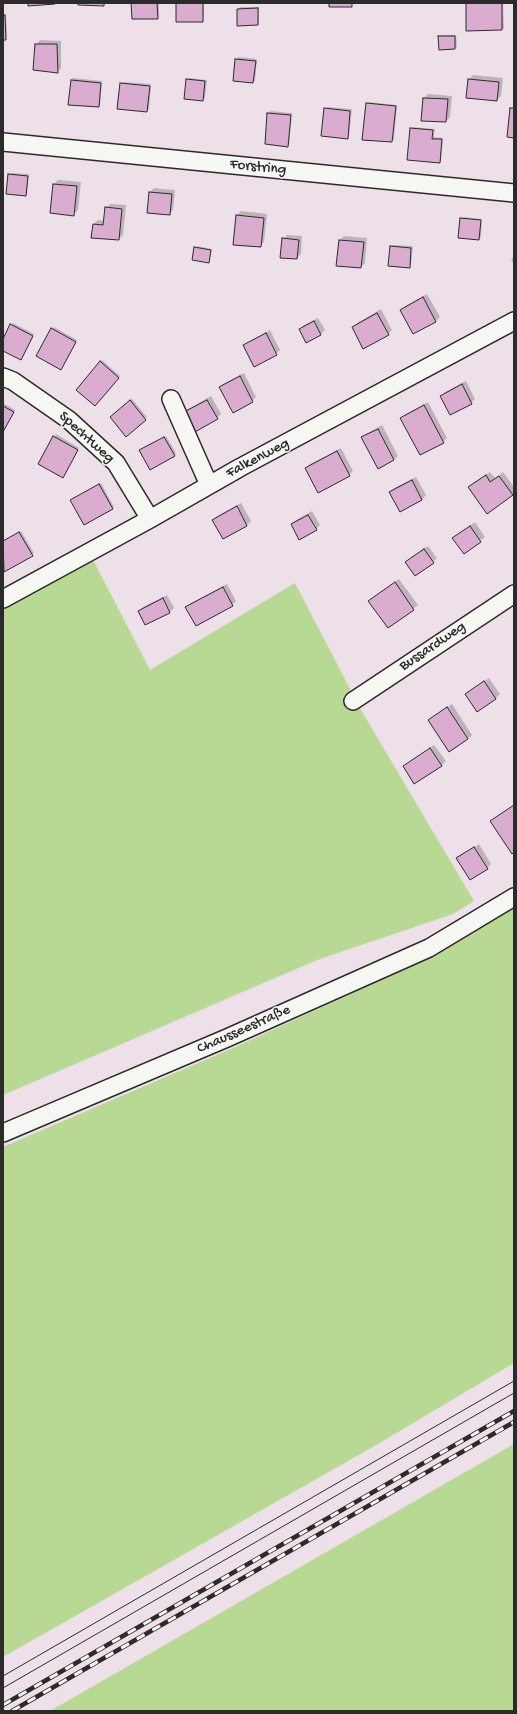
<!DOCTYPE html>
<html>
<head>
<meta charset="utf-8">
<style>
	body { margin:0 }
	#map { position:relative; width:517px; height:1714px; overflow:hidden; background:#eee0e8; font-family:"Gochi Hand",sans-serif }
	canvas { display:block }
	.frame { position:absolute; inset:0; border:4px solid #2b2b2b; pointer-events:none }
</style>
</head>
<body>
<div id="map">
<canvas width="517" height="1714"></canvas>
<div class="frame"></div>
</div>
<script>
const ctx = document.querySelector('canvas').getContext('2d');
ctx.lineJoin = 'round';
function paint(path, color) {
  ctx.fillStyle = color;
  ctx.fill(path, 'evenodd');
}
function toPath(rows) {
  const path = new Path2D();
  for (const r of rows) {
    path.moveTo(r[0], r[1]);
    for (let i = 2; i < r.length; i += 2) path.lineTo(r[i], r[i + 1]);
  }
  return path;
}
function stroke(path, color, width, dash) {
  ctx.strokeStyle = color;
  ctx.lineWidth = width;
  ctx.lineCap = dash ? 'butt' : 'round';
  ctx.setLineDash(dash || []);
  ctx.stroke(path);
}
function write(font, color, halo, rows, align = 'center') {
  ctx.font = font + ' "Gochi Hand",sans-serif';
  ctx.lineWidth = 3;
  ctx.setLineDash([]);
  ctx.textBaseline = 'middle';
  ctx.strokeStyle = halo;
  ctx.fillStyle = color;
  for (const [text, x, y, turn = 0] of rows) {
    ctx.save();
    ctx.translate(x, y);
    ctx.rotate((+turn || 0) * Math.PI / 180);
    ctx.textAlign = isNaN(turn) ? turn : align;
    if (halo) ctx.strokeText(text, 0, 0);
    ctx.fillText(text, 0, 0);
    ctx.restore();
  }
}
const green = toPath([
	[89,552,150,670,295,583,361,710,474,901,453,914,317,960,3,1095,3,599],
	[514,907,514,1363,378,1444,3,1657,3,1147,233,1048,436,955],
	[514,1444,514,1711,50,1711]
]);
const shadow = toPath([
	[132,3,159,3,159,16,157,18],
	[177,3,204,3,204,19,202,21],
	[467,3,503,3,504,28,502,29],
	[240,7,259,7,259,23,258,24,238,25,238,9],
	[3,14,6,14,7,38,5,39,3,39],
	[441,35,456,35,457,47,455,48,439,37],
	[40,40,61,41,61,68,57,72,36,45],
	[238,57,257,59,255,81,253,82,234,81,236,59],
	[473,75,503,78,501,96,497,100,467,97,469,79],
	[3,76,4,76,3,91],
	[73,78,102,81,100,105,98,106,72,80],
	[189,78,207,80,205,98,203,100,187,80],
	[123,82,151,84,149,109,147,111,121,84],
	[428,94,452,96,450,117,446,121,424,98],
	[368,102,397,105,394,140,392,141,367,104],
	[327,107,352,109,349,136,348,138,325,109],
	[270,111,292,113,289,144,288,146,268,113],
	[412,127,435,129,434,137,443,138,441,161,439,162,410,129],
	[11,173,29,174,27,194,25,195,9,174],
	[58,180,81,182,78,210,74,214,54,184],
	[154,188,175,190,173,210,169,214,150,192],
	[110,204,126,205,123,235,119,239,94,224,98,220,105,221,106,208],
	[241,211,267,214,264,242,260,246,237,215],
	[463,217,482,219,481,237,479,239,461,219],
	[287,235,302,236,301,254,297,258,283,239],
	[344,236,367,238,365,263,361,267,337,265,340,240],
	[393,245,413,246,411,265,409,267,391,246],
	[197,246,212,249,208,262,195,248],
	[514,256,514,265,511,259],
	[427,294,440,317,436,321,401,310,405,306],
	[381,309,392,330,388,334,353,327,357,323],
	[318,318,325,330,321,334,306,341,300,329,304,325],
	[13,323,34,334,22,357,3,350,3,341],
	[54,327,77,340,62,367,37,356],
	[270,330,280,350,276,354,244,346,248,342],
	[102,360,120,376,95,405,77,390],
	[244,373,256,397,252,401,221,387,225,383],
	[466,381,475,399,471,403,441,396,445,392],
	[211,396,221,414,217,418,184,413,188,409],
	[132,399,147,417,126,435,113,416],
	[428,402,447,438,443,442,401,418,406,414],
	[3,403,15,410,3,432],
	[382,425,398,456,394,460,362,438,366,434],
	[56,434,79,448,64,475,39,463],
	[166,436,176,453,174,455,142,449],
	[341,448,353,471,349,475,306,468,310,464],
	[490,472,495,478,503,472,514,487,514,493,512,494,473,483],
	[416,477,426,495,422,500,390,492,394,488],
	[101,483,114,507,112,509,73,499],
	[241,503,251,521,247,525,223,538,213,520,217,516],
	[312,511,320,525,316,529,292,524,296,520],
	[475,522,485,537,464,553,458,534],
	[21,531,34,553,4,570,3,568,3,541],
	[428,546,437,558,433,562,410,558],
	[399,579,418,605,388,627,369,601],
	[227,584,236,601,232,605,187,607,191,603],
	[167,595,174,608,170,612,145,624,139,611,143,607],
	[489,678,500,694,496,698,467,694],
	[452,704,472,735,468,739,429,720],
	[434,745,446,761,442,765,404,766],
	[479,844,491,864,487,868,457,858]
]);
const building = toPath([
	[28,3,55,3,55,4,28,6,28,3],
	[78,3,104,3,104,6,78,5,78,3],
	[131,3,157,3,158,19,132,19,131,3],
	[176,3,203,3,203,22,176,22,176,3],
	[329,3,352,3,352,7,329,7,329,3],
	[466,3,502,3,502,30,466,31,466,3],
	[258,8,258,25,237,26,237,9,258,8],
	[3,15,5,15,6,40,3,40,3,15],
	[438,36,455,36,455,49,439,50,438,36],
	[35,44,57,44,58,73,33,70,35,44],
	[235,59,256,61,253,83,233,81,235,59],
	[186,79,205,81,203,101,184,99,186,79],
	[468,79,499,82,497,101,466,98,468,79],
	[71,80,101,83,99,107,68,105,71,80],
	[120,83,150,86,147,112,117,109,120,83],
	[423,98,448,99,446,122,421,121,423,98],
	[366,103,396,106,392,142,362,140,366,103],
	[324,108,350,111,348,139,321,136,324,108],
	[510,108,514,108,514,138,507,137,510,108],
	[267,113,291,115,288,147,265,144,267,113],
	[410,128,433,130,432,139,442,139,440,163,407,160,410,128],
	[8,174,28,176,26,196,6,194,8,174],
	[53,184,77,186,74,216,50,213,53,184],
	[149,192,172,194,170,215,147,213,149,192],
	[105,207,122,209,119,240,91,238,93,224,103,225,105,207],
	[236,215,264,218,261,247,233,245,236,215],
	[460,218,481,220,479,240,458,238,460,218],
	[282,238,299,240,297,259,280,258,282,238],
	[339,240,364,242,361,268,336,266,339,240],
	[390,246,411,248,410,268,388,266,390,246],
	[194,247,211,250,209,263,192,260,194,247],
	[423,297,436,322,413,334,400,310,423,297],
	[377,313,389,335,363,349,352,327,377,313],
	[314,321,321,335,306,343,299,329,314,321],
	[10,324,33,336,21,360,3,351,3,339,10,324],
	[51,328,76,342,61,370,36,356,51,328],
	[266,333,277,355,254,367,243,345,266,333],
	[100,361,119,378,95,406,76,390,100,361],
	[240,376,253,402,233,413,219,387,240,376],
	[462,384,472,404,450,415,440,396,462,384],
	[130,400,146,420,126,437,110,417,130,400],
	[207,400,218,419,193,433,182,413,207,400],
	[424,405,444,443,420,455,400,418,424,405],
	[3,406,14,412,3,432,3,406],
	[378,429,394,460,378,469,361,437,378,429],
	[53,436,78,450,63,478,38,464,53,436],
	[164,437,175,456,150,470,139,450,164,437],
	[337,451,350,476,318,493,305,468,337,451],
	[486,475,490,482,499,476,513,495,487,514,468,487,486,475],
	[412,480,422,500,400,512,389,492,412,480],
	[99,484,113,509,84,525,70,500,99,484],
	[237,506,247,526,223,539,212,520,237,506],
	[308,515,317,530,299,540,291,524,308,515],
	[470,526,481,542,464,554,452,538,470,526],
	[19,532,33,556,4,572,3,541,19,532],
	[424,549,434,563,415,576,405,562,424,549],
	[395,582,414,610,388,628,368,601,395,582],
	[223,587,233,606,196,626,185,607,223,587],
	[163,598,170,613,145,625,138,611,163,598],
	[484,681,496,699,477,712,465,694,484,681],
	[447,707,468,739,449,752,428,720,447,707],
	[430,748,442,766,414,784,403,766,430,748],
	[514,805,514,852,512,854,490,821,514,805],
	[474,847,488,869,470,880,456,858,474,847]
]);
const minor = toPath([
	[3,142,514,193],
	[3,377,13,381,69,420,116,463,150,519],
	[171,399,209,485],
	[3,599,150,519,241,467,514,321],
	[353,701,514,594],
	[3,1133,227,1038,429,948,514,897]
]);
const tram = toPath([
	[3,1676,514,1381],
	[3,1688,514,1393]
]);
const rail = toPath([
	[3,1705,514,1411],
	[12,1711,514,1422]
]);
const streetNames = [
	["Forstring",258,168,6],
	["Spechtweg",86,438,42],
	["Falkenweg",258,459,-28],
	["Bussardweg",433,647,-34],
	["Chausseestraße",244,1030,-24]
];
paint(green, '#b7d993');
paint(shadow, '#0003');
paint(building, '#daaccf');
stroke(building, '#2b2b2b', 1);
stroke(minor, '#2b2b2b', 20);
stroke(minor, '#f6f6f2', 17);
stroke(tram, '#2b2b2b', 1);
stroke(rail, '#2b2b2b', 4.5);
stroke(rail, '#f6f6f2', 3, [9]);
write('15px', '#2b2b2b', '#f6f6f2', streetNames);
</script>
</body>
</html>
